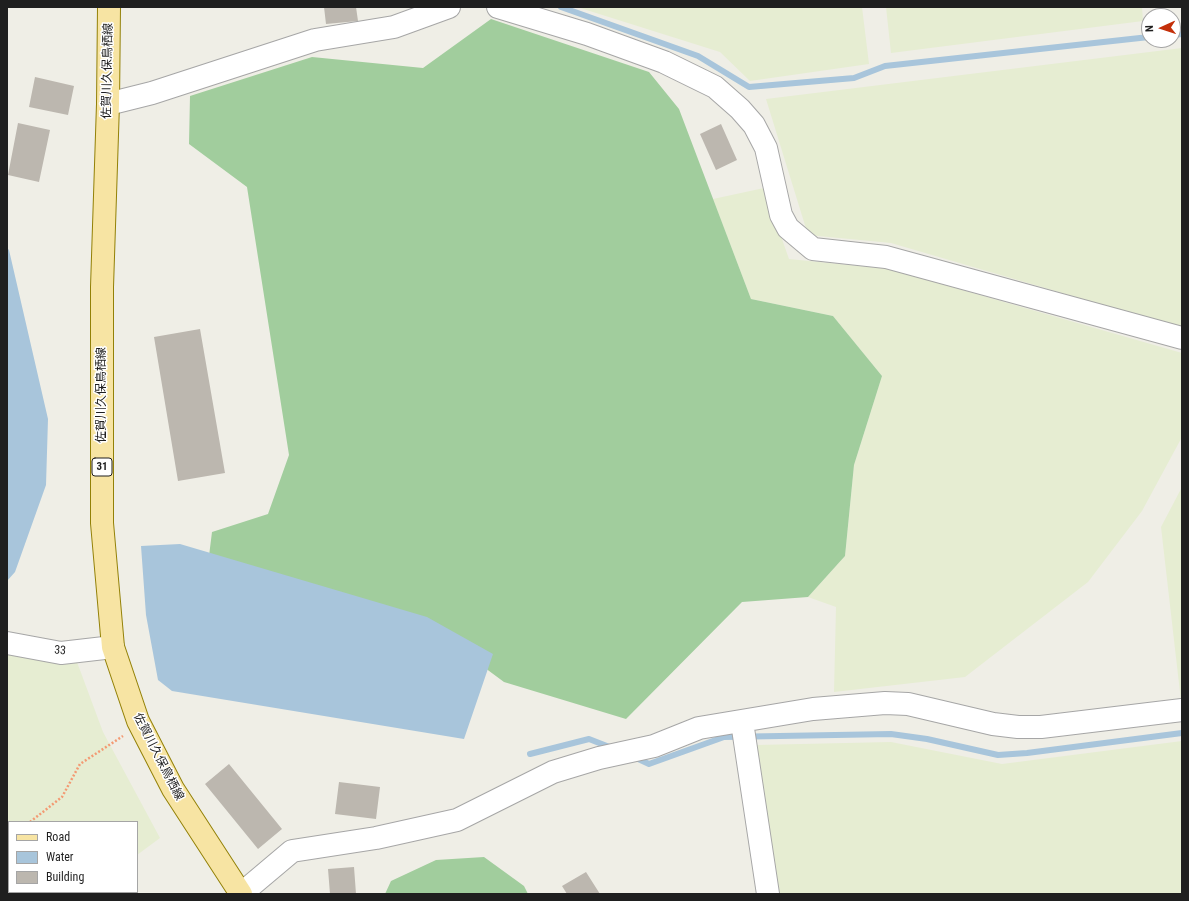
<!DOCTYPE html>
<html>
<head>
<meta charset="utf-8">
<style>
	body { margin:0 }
	#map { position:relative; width:1189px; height:901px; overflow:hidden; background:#efeee6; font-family:"Roboto Condensed",sans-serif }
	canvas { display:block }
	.frame { position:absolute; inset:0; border:8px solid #1f1f1f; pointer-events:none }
	.legend { position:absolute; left:8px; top:821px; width:130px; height:72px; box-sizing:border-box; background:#fff; border:1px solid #a5a5a5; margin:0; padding:5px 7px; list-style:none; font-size:12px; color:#1f1f1f }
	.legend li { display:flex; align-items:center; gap:8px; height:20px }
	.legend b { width:20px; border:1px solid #a5a5a5 }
	.north { position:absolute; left:1141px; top:8px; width:40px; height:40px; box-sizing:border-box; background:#fff; border:1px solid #a5a5a5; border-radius:50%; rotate:267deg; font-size:11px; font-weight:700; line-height:16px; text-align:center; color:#1f1f1f }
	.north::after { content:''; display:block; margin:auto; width:14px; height:18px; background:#c4300a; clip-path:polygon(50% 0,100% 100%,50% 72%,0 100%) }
</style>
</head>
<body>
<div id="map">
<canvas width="1189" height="901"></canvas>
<div class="frame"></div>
<ul class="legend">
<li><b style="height:5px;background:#f7e4a3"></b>Road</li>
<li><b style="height:11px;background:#a8c5db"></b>Water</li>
<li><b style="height:11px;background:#bcb7af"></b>Building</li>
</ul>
<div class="north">N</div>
</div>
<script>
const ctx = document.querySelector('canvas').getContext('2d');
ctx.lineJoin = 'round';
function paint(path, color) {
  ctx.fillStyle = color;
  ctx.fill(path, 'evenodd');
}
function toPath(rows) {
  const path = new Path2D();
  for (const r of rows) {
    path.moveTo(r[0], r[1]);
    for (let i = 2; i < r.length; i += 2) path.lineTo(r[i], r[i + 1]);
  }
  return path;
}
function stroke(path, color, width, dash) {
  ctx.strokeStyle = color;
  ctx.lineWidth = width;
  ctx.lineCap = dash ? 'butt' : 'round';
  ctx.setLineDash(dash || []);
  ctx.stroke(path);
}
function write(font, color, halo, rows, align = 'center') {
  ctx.font = font + ' "Roboto Condensed","Noto Sans JP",sans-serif';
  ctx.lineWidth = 3;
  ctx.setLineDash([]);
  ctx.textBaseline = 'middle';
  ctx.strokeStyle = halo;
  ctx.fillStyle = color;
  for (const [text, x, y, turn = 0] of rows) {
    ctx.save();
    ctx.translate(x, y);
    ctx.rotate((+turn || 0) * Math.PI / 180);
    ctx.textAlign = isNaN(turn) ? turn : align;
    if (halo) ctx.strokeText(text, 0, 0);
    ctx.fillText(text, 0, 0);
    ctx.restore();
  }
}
const farmland = toPath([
	[577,7,862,7,869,64,750,81,720,52],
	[886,7,1142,7,1143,21,891,53],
	[1182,48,1182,328,891,243,808,235,766,99],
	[764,188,789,259,889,269,1182,353,1182,437,1142,511,1088,582,965,677,834,692,836,607,808,597,845,556,854,465,882,376,833,316,751,299,713,199],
	[1182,487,1182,701,1181,701,1161,527],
	[7,654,77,662,103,732,160,838,137,855,137,822,9,822,9,892,134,892,136,894,7,894],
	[1182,741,1182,894,778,894,756,745,891,742,1002,764]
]);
const forest = toPath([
	[491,19,649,72,679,109,751,299,833,316,882,376,854,465,845,556,808,597,742,602,626,719,504,682,431,628,209,556,212,532,268,514,289,455,247,187,189,144,190,96,312,57,423,68],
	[484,857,524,886,528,894,385,894,391,881,436,860]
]);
const water = toPath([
	[7,248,9,250,48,419,46,485,15,572,7,581],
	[180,544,427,617,493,654,464,739,172,691,158,680,146,615,141,546]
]);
const stream = toPath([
	[561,7,698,56,749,87,854,78,885,66,1149,37],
	[1173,35,1182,34],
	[530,754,589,739,612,748],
	[634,757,649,764,724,737,891,734,927,739,998,755,1027,753,1182,733]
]);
const building = toPath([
	[324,7,356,7,358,21,326,24],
	[35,77,74,86,68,115,29,107],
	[18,123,50,130,39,182,8,175],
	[721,124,737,160,716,170,700,134],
	[200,329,225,473,178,481,154,337],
	[229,764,282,829,258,849,205,784],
	[339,782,380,787,376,819,335,814],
	[354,867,356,894,330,894,328,869],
	[586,872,600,894,567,894,562,886]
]);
const path = toPath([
	[30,822,62,797,80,764,123,736],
	[7,826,9,826]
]);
const minor = toPath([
	[498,7,587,34,664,62,715,87,740,109,754,125,766,148,781,215,788,228,813,249,886,257,1182,338],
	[108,104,152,93,315,40,394,27,449,7],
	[7,643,61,653,113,647],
	[742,722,768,894],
	[241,894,292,851,376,838,457,820,553,772,599,758,654,746,699,728,813,709,885,703,908,704,993,724,1018,727,1041,727,1182,710]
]);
const major = toPath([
	[109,7,108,104,102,287,102,523,113,647,138,721,173,789,241,894]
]);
const shields = [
	[102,467,20]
];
const shieldNames = [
	["31",102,467]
];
const streetNames = [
	["佐賀川久保鳥栖線",108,71,-89],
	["佐賀川久保鳥栖線",102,395,-90],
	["33",60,651,4],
	["佐賀川久保鳥栖線",158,757,63]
];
paint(farmland, '#e6edd2');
paint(forest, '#a1cd9d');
paint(water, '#a8c5db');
stroke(stream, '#a8c5db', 6);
paint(building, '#bcb7af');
stroke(minor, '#a6a6a6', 24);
stroke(major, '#938107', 24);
stroke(path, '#f39a73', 2.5, [2, 2]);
stroke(minor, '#fff', 22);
stroke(major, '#f7e4a3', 22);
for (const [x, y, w] of shields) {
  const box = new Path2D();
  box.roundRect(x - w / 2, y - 9, w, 18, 3);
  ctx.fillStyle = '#fff';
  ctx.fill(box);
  stroke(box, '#1f1f1f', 1);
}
write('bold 11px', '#1f1f1f', null, shieldNames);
write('12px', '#1f1f1f', '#fff', streetNames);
</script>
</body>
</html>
